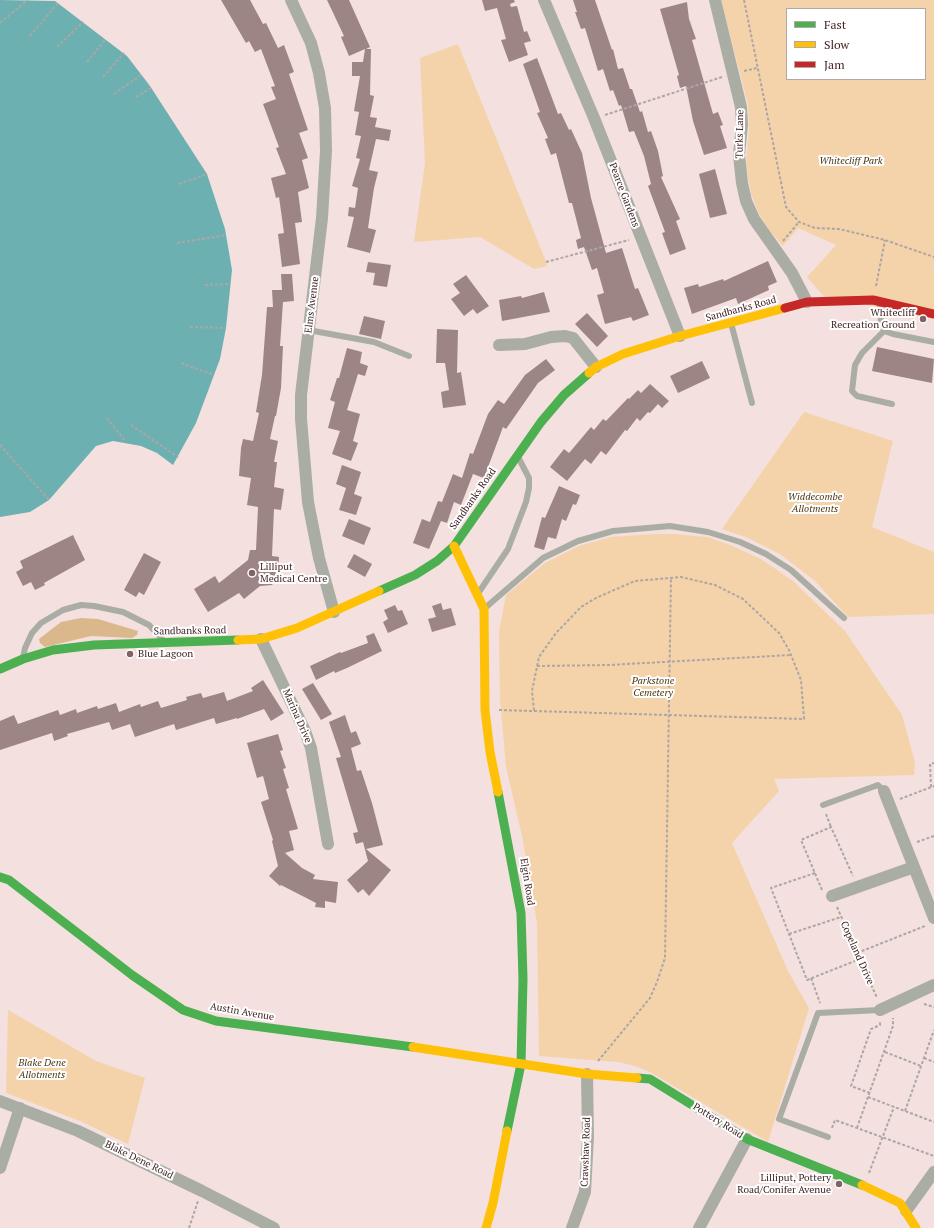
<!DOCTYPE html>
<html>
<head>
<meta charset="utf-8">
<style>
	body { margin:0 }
	#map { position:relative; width:934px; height:1228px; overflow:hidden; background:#f3e0df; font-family:"PT Serif",serif }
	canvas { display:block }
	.legend { position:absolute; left:786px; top:8px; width:140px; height:72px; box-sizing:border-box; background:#fff; border:1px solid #b3a7a7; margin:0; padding:5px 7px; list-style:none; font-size:12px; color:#422223 }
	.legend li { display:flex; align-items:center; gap:8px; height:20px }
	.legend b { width:20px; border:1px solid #b3a7a7 }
</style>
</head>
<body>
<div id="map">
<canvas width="934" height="1228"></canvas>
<ul class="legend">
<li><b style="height:5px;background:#4caf50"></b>Fast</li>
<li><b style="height:5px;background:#ffc107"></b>Slow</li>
<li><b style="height:5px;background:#c62828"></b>Jam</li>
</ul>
</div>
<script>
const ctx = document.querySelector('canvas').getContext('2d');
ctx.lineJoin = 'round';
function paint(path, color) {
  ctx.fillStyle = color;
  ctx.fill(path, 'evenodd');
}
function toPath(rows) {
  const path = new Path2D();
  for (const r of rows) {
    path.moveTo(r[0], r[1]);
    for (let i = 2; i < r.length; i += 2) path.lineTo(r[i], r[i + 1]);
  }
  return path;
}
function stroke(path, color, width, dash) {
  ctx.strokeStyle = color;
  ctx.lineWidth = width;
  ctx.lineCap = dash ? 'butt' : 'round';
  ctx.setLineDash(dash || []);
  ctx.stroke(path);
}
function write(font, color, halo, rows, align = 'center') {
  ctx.font = font + ' "PT Serif",serif';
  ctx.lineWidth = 4;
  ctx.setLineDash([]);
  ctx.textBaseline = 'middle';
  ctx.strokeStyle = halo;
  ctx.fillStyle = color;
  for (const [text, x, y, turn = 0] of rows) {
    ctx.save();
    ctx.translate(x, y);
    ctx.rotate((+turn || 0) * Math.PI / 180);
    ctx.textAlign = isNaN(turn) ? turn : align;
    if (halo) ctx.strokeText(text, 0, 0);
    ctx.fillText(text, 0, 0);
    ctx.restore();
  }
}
const green = toPath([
	[721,0,934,0,934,314,827,300,807,277,836,245,798,228,783,246,770,231,759,214,751,194,748,177,746,161,749,130,748,105],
	[787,9,925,9,925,79,787,79],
	[458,44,545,259,547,266,534,269,480,237,414,242,425,163,420,58],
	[804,412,893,441,872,527,934,552,934,614,848,617,815,581,780,554,748,538,722,529],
	[655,534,675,534,707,537,728,544,761,559,793,581,845,631,902,715,915,762,914,775,774,779,779,791,732,843,788,971,809,1008,768,1142,650,1072,635,1066,618,1062,539,1056,537,923,522,836,506,767,500,699,499,631,506,595,545,563,579,546,611,537],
	[8,1010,96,1061,145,1078,128,1144,80,1121,6,1093]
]);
const forest = toPath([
	[81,618,98,619,138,631,137,635,132,638,91,636,45,647,40,643,39,639,61,622]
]);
const water = toPath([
	[0,0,55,1,127,56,150,86,207,174,225,229,232,270,226,328,220,359,196,423,173,465,157,453,141,446,113,441,96,446,49,500,30,512,0,517]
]);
const building = toPath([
	[221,0,250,0,263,24,266,23,278,48,284,45,294,72,289,74,308,130,299,133,308,158,302,160,309,188,298,192,302,222,295,223,300,264,282,267,278,234,284,233,279,197,276,198,271,178,286,174,276,148,279,147,263,104,276,99,271,87,275,86,261,49,255,52,249,41,246,43],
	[327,0,349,0,370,47,366,49,371,49,370,95,374,96,370,117,377,118,375,127,391,130,389,141,376,139,369,170,378,172,374,188,368,228,376,230,370,253,347,247,354,217,348,216,349,207,355,208,358,188,352,186,360,159,356,158,361,136,355,135,359,112,354,111,360,76,352,76,352,62,363,62,365,49,349,56,341,37,344,36],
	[482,0,514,0,515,2,510,4,511,7,517,6,524,32,527,31,531,41,524,43,528,55,509,62,501,40,506,39,497,8,485,11],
	[573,0,595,0,612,50,613,49,618,69,623,68,630,89,632,89,640,112,642,111,648,132,651,131,658,151,663,176,661,177,680,219,676,221,686,249,670,255,662,233,665,232,648,186,651,184,644,156,634,131,629,132,621,105,619,106,613,90,610,91,603,69,598,71,585,28,581,29,575,12,577,12],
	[687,2,689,19,696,39,692,40,713,114,718,112,723,125,720,126,727,148,704,155,693,121,686,86,680,88,677,76,679,75,660,9],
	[537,58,558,114,561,113,569,130,571,129,582,153,591,198,606,253,622,248,635,289,638,288,649,315,633,321,631,317,605,324,597,295,604,293,597,268,592,270,584,247,578,249,576,240,581,238,572,203,569,203,556,153,551,155,545,139,548,138,537,113,540,112,523,64],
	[715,169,727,214,710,218,699,174],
	[768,261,777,282,768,286,769,290,738,304,736,298,692,314,684,288,698,284,699,287,723,279,724,281],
	[368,262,391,265,387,287,373,285,375,273,366,272],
	[281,274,292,274,294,301,283,302,280,346,283,346,281,388,276,416,275,416,270,439,278,441,274,462,277,462,274,487,284,489,281,510,274,509,272,556,279,557,278,571,276,571,274,582,272,585,260,586,244,599,239,593,208,612,194,589,215,576,219,583,248,560,250,550,256,550,258,507,247,505,251,478,239,476,241,448,243,439,253,441,259,413,256,412,262,375,267,307,273,307,272,290,282,290],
	[466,275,489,306,477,314,473,309,464,316,451,299,460,293,453,284],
	[544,292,550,312,502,321,499,300,521,296,522,298],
	[587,313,608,336,597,347,575,324],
	[364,316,385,321,381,339,359,334],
	[437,329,458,330,457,373,461,372,466,405,443,408,441,392,449,390,445,363,436,363],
	[877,347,934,359,932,383,872,371],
	[347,348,362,352,360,363,368,366,365,376,358,374,347,410,360,414,353,441,358,443,351,461,332,454,340,431,328,428,335,402,330,400,337,378,339,378],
	[546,359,555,370,538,383,506,429,503,427,484,478,473,474,461,505,454,502,447,523,441,521,429,549,413,543,422,519,430,522,438,501,442,502,453,474,462,478,470,453,473,454,488,414,498,400,504,404,525,375],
	[702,361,710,378,678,393,670,376],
	[650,384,669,401,662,408,658,404,650,413,648,412,640,421,637,418,627,431,625,430,606,455,601,451,591,464,585,459,567,481,550,467,564,449,569,453,591,427,594,430,603,419,606,421,628,398,629,399,638,390,641,393],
	[342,465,361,472,354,494,362,497,356,515,339,510,346,488,336,484],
	[559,486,580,495,576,505,573,504,566,521,562,519,556,539,548,537,544,550,534,547,542,517,545,518],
	[349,519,371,528,364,545,342,536],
	[73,535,85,560,44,583,45,585,35,590,31,582,23,586,16,572,23,568,20,561],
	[144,553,161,562,144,595,139,592,136,597,124,590],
	[354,554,372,564,365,577,347,567],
	[441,603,443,610,451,608,456,625,432,632,428,619,436,617,432,606],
	[395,605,398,611,402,610,408,624,388,633,383,622,388,619,384,610],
	[374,633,382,651,347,668,335,673,334,671,316,680,310,666,340,652,341,653,368,643,366,636],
	[263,680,284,713,271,721,264,709,237,719,237,718,216,724,214,718,176,730,174,724,135,737,130,724,112,730,109,722,67,734,68,736,54,741,52,733,0,750,0,721,14,715,18,724,58,710,60,715,76,709,77,713,97,706,98,709,116,703,119,712,140,704,141,707,158,701,161,708,187,700,186,697,201,693,203,698,224,692,227,701,253,691,251,688],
	[313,683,332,714,321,720,302,689],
	[345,715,351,733,356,731,361,744,351,748,357,771,361,770,372,803,383,845,366,849,391,870,369,896,363,889,358,893,347,880,368,861,363,842,356,844,353,833,358,832,336,758,341,757,329,722],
	[278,734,283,750,280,751,286,768,283,769,289,788,286,789,298,829,289,831,294,850,285,853,302,868,315,875,313,879,338,882,336,903,325,901,325,908,315,907,316,903,281,885,280,886,269,876,278,866,272,841,273,840,261,802,269,799,263,776,257,778,247,743]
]);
const path = toPath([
	[744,0,786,207,799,222,815,228,839,229,885,240,934,257],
	[0,23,28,0],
	[30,36,58,3],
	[57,47,83,22],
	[87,62,106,39],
	[744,71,757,68],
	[103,77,124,53],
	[114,94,141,75],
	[136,97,151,88],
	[605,115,722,77],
	[179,184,207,174],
	[783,241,799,222],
	[177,243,226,235],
	[546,262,629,240],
	[205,285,230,284],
	[876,286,885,240],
	[190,327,226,328],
	[181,363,214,375],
	[107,418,126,442],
	[131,425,178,457],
	[0,445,49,500],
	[537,666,609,665,791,655],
	[499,710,804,719,801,680,789,650,779,633,743,599,715,585,681,577,635,581,596,598,581,607,556,633,539,657,532,691,534,711],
	[931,787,930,764,934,763],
	[900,799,934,786],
	[826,814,831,827],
	[917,842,934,836],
	[815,873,771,888,807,980,860,959],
	[822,890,801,840,831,827,853,876],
	[837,907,877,998],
	[789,934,841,917],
	[857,953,925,926],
	[811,978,820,1003],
	[924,1004,934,1007],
	[885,1052,921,1066],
	[924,1058,934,1062],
	[598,1061,650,998,657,982,665,958,671,577],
	[870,1093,851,1086,871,1029,880,1025,880,1021],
	[868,1097,934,1122],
	[905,1111,934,1030],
	[832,1128,835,1120,934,1156],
	[857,1128,893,1026,893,1018],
	[869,1173,894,1107],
	[189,1228,198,1201]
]);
const lane = toPath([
	[880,302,881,325,884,331,893,334,934,342],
	[731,323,752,403],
	[308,330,374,342,409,356],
	[884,331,862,353,855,365,852,391,857,396,892,404],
	[479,592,508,549,526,502,529,488,529,478,518,457],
	[485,608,543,558,578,541,613,531,670,526,708,532,740,542,766,554,791,570,844,618],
	[23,658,25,648,32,633,41,623,63,610,81,605,94,606,123,612,149,625,162,639],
	[823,805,878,785,884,791],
	[828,1137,779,1119,818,1013,880,1010]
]);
const street = toPath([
	[291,0,311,43,319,73,325,108,326,151,322,218,301,395,301,419,308,502,319,558,334,612],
	[544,0,594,118,680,336],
	[715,0,741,107,742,125,739,155,742,183,746,201,754,219,792,273,807,302],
	[499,345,525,344,551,337,565,336,573,338,596,367],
	[261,639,305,731,311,748,328,844],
	[884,791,934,918],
	[832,896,914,867],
	[880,1010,934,985],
	[0,1101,78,1131,202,1191,274,1228],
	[0,1168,20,1108],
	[906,1211,934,1172],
	[572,1228,585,1192,588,1137,587,1074],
	[699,1228,747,1139]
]);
const fast = toPath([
	[379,591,415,575,437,561,454,546,541,422,564,395,589,373],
	[0,669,23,659,53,650,94,645,238,640],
	[498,792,521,913,523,979,521,1064,507,1131],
	[0,877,9,880,132,975,183,1010,216,1021,413,1047],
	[637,1078,650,1079,747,1139,862,1185]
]);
const slow = toPath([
	[589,373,596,367,623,354,680,336,785,308],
	[454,546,484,609,485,710,490,752,498,792],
	[238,640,261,639,297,628,379,591],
	[413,1047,587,1074,637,1078],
	[862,1185,900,1203,916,1228],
	[486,1228,493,1203,507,1131]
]);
const jam = toPath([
	[785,308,807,302,873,300,934,314]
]);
const markers = [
	[923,319,4,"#806465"],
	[252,573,4,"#806465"],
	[130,654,4,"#806465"],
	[839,1184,4,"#806465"]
];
const streetNames = [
	["Turks Lane",740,134,-89],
	["Pearce Gardens",624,195,69],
	["Elms Avenue",312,305,-83],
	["Sandbanks Road",741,309,-15],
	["Sandbanks Road",473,499,-55],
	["Sandbanks Road",190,631,-1],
	["Marina Drive",297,716,66],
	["Elgin Road",527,882,81],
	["Copeland Drive",857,953,66],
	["Austin Avenue",242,1012,10],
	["Pottery Road",718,1121,32],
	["Crawshaw Road",586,1152,-88],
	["Blake Dene Road",139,1160,26]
];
const parkNames = [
	["Whitecliff Park",851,161],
	["Widdecombe",815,497],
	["Allotments",815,509],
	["Parkstone",653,681],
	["Cemetery",653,693],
	["Blake Dene",42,1063],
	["Allotments",42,1075]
];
const poiNames = [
	["Whitecliff",915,313],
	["Recreation Ground",915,325],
	["Lilliput",260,567,"left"],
	["Medical Centre",260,579,"left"],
	["Blue Lagoon",138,654,"left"],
	["Lilliput, Pottery",831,1178],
	["Road/Conifer Avenue",831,1190]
];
paint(green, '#f5d3aa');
paint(forest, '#dbb88b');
paint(water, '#6db0b2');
paint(building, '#9d8586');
stroke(path, '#aba7a3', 2, [3, 2]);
stroke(lane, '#aaada4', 6);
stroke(street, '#aaada4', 12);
stroke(fast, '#4caf50', 9);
stroke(slow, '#ffc107', 9);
stroke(jam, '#c62828', 9);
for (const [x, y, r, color] of markers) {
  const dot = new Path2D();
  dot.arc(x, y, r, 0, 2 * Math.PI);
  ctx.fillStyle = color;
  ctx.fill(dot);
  stroke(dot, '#fff', 1.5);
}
write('10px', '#422223', '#fff', streetNames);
write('italic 10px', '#4b3714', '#fff', parkNames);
write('10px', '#422223', '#fff', poiNames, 'right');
</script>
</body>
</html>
